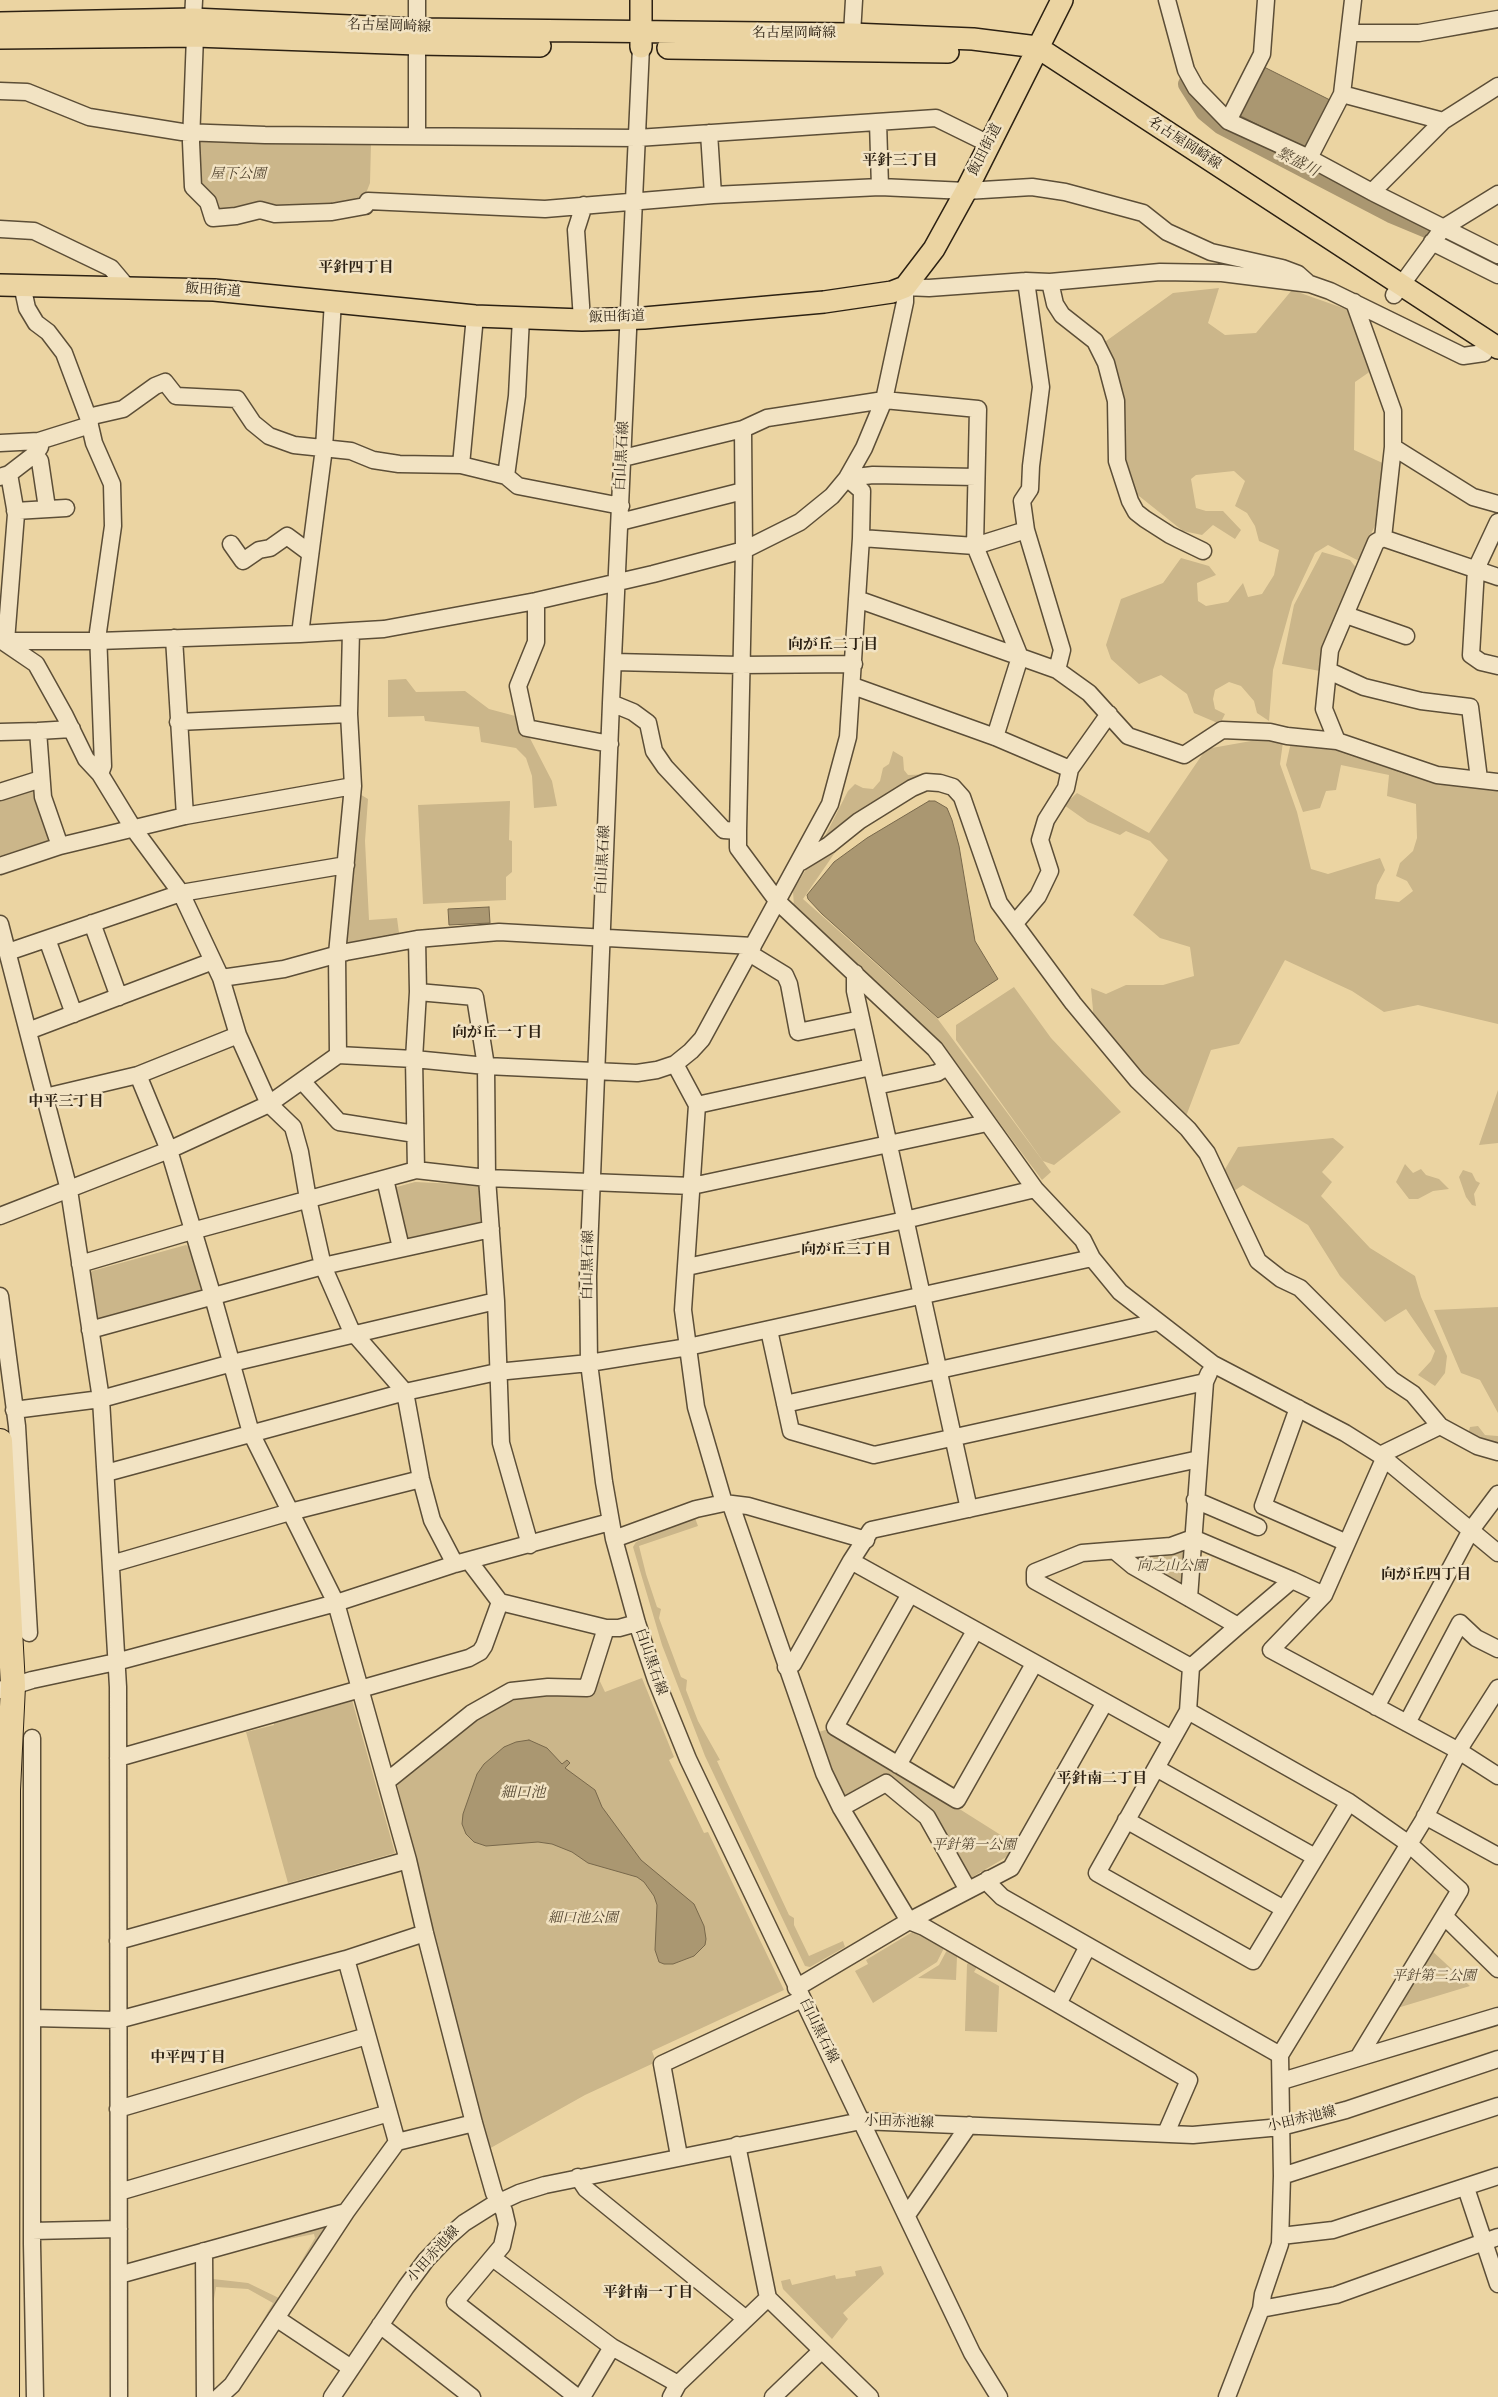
<!DOCTYPE html>
<html>
<head>
<meta charset="utf-8">
<style>
	body { margin:0 }
	canvas { display:block; background:#ebd4a2 }
</style>
</head>
<body>
<canvas width="1498" height="2397"></canvas>
<script>
const ctx = document.querySelector('canvas').getContext('2d');
ctx.lineJoin = 'round';
function paint(path, color) {
  ctx.fillStyle = color;
  ctx.fill(path, 'evenodd');
}
function toPath(rows) {
  const path = new Path2D();
  for (const r of rows) {
    path.moveTo(r[0], r[1]);
    for (let i = 2; i < r.length; i += 2) path.lineTo(r[i], r[i + 1]);
  }
  return path;
}
function stroke(path, color, width, dash) {
  ctx.strokeStyle = color;
  ctx.lineWidth = width;
  ctx.lineCap = dash ? 'butt' : 'round';
  ctx.setLineDash(dash || []);
  ctx.stroke(path);
}
function write(font, color, halo, rows, align = 'center') {
  ctx.font = font + ' "IM FELL English","Noto Serif JP",serif';
  ctx.lineWidth = 5;
  ctx.setLineDash([]);
  ctx.textBaseline = 'middle';
  ctx.strokeStyle = halo;
  ctx.fillStyle = color;
  for (const [text, x, y, turn = 0] of rows) {
    ctx.save();
    ctx.translate(x, y);
    ctx.rotate((+turn || 0) * Math.PI / 180);
    ctx.textAlign = isNaN(turn) ? turn : align;
    if (halo) ctx.strokeText(text, 0, 0);
    ctx.fillText(text, 0, 0);
    ctx.restore();
  }
}
const green = toPath([
	[200,137,371,143,370,183,363,201,356,205,215,214,196,187,194,157],
	[1219,288,1208,323,1225,335,1256,333,1292,290,1357,313,1378,366,1355,382,1354,450,1387,465,1380,514,1359,561,1328,545,1315,553,1292,602,1273,670,1269,721,1257,713,1254,701,1241,686,1229,682,1215,690,1213,699,1215,709,1225,714,1220,724,1194,713,1187,694,1161,675,1139,684,1111,659,1106,645,1121,599,1163,583,1181,558,1209,566,1216,575,1197,583,1198,601,1206,606,1228,602,1243,583,1248,597,1262,594,1274,575,1279,550,1259,541,1255,526,1247,513,1235,506,1245,481,1234,471,1196,475,1191,479,1196,508,1206,511,1223,511,1241,530,1235,539,1213,525,1202,535,1183,531,1134,492,1120,464,1122,405,1095,349,1173,293],
	[1322,552,1350,560,1357,569,1336,614,1320,671,1282,664,1294,605],
	[406,679,416,692,465,691,489,709,519,717,552,781,557,806,534,808,532,776,526,758,516,748,481,742,479,727,425,721,424,716,388,717,388,680],
	[1268,738,1283,742,1280,764,1297,812,1311,869,1328,874,1380,858,1385,870,1377,885,1375,899,1399,902,1413,891,1407,881,1396,876,1400,863,1413,851,1417,838,1416,804,1387,796,1389,775,1341,765,1336,790,1326,791,1320,808,1303,812,1286,765,1291,742,1338,748,1498,787,1498,1024,1418,1005,1384,1012,1352,991,1285,960,1239,1044,1211,1050,1185,1119,1138,1074,1094,1021,1091,988,1106,994,1126,985,1163,985,1194,976,1190,947,1160,938,1133,915,1168,860,1150,841,1126,831,1120,835,1088,822,1064,805,1077,793,1149,833,1206,749],
	[893,751,903,757,904,770,908,775,935,774,937,779,858,819,803,899,937,1018,1051,1172,1042,1180,938,1040,794,907,793,891,820,846,848,791,855,784,863,788,873,789,880,781,883,768,889,764],
	[36,785,54,844,0,861,0,797],
	[358,793,368,799,365,841,369,920,397,918,399,933,349,944,345,940],
	[510,801,509,840,512,841,512,872,506,877,506,900,423,904,418,805],
	[1014,987,1051,1038,1121,1112,1054,1165,1043,1161,956,1040,956,1025],
	[1498,1090,1498,1143,1479,1145],
	[1333,1138,1344,1147,1322,1172,1332,1182,1321,1196,1370,1248,1415,1276,1421,1297,1447,1356,1445,1373,1435,1386,1418,1375,1431,1361,1435,1351,1406,1309,1385,1322,1340,1276,1308,1225,1243,1185,1228,1195,1224,1171,1238,1147],
	[1405,1164,1413,1173,1421,1169,1426,1175,1439,1179,1449,1189,1433,1191,1418,1199,1409,1199,1396,1182],
	[1463,1170,1472,1173,1476,1181,1480,1183,1474,1194,1476,1206,1472,1205,1466,1197,1459,1177],
	[415,1182,477,1185,480,1188,481,1223,407,1243,393,1188],
	[186,1245,190,1248,202,1293,97,1322,89,1276,92,1271],
	[1498,1307,1498,1413,1480,1380,1461,1373,1434,1310],
	[1478,1426,1485,1435,1498,1436,1498,1448,1468,1434,1470,1427],
	[695,1518,698,1526,639,1546,646,1574,657,1607,661,1609,659,1618,681,1677,687,1680,686,1690,698,1721,720,1760,717,1761,789,1915,794,1918,794,1925,809,1956,843,1941,845,1947,810,1967,805,1966,705,1756,662,1645,633,1547,636,1542],
	[1183,1546,1190,1552,1188,1585,1179,1589,1134,1564,1136,1554],
	[596,1673,605,1692,642,1678,674,1757,669,1760,704,1833,708,1832,784,1990,652,2051,656,2062,585,2095,487,2150,396,1780,468,1721,511,1697,580,1682],
	[352,1700,395,1853,288,1883,246,1732,274,1725,274,1722],
	[831,1728,1015,1844,1008,1856,969,1879,928,1813,886,1779,849,1799,842,1797,816,1733],
	[914,1931,944,1948,937,1962,873,2003,855,1971,868,1964,866,1960],
	[1430,1949,1470,1986,1394,2009],
	[947,1950,957,1956,956,1980,918,1978,939,1965],
	[969,1963,977,1967,974,1972,999,1986,997,2032,965,2031,967,1964],
	[323,2222,330,2229,289,2290,285,2289,315,2238,314,2234,209,2255,213,2279,248,2283,283,2300,225,2386,273,2303,248,2289,216,2287,209,2327,208,2256,211,2253],
	[881,2266,884,2274,843,2313,848,2319,832,2339,783,2289,781,2281,790,2279,792,2285,835,2275,836,2279,856,2276,855,2271]
]);
const water = toPath([
	[1262,66,1332,101,1307,150,1237,114,1262,66],
	[929,801,935,801,947,808,952,820,959,846,975,941,998,979,938,1018,822,914,808,899,807,895,834,862,867,838,929,801],
	[489,907,490,923,449,925,448,909,489,907],
	[529,1740,547,1748,562,1764,567,1760,570,1763,565,1768,595,1790,602,1807,641,1860,694,1904,704,1926,706,1939,705,1945,694,1956,673,1964,664,1964,659,1962,655,1950,657,1905,654,1896,644,1882,637,1877,588,1863,572,1852,552,1844,538,1842,486,1846,474,1842,466,1834,462,1824,463,1814,477,1774,484,1764,504,1747,516,1742,529,1740]
]);
const river = toPath([
	[1188,84,1205,111,1222,125,1391,213,1427,228,1498,265]
]);
const minor = toPath([
	[1167,0,1186,70,1196,88,1228,121,1309,158,1372,192,1498,255],
	[193,19,194,0],
	[417,29,417,0],
	[1350,33,1419,33,1498,19],
	[852,34,854,0],
	[195,36,191,142,193,187,208,202,213,218,236,216,260,210,275,214,332,212,365,206,368,201,545,209,713,195,880,187,966,191,1032,187,1065,192,1143,213,1167,232,1211,252,1282,268,1298,274,1307,282],
	[417,44,417,135],
	[641,47,611,703,588,1276,589,1363,604,1482,614,1539,637,1623,656,1680,688,1759,972,2353,999,2397],
	[0,91,27,92,89,117,182,132,265,135,637,138,936,118,989,144],
	[1342,94,1443,121,1498,86],
	[1228,121,1262,54,1266,0],
	[878,122,880,187],
	[709,133,713,195],
	[1309,158,1342,94,1353,0],
	[1372,192,1443,121],
	[0,229,34,231,111,268,127,287],
	[1432,242,1498,275],
	[1026,281,1041,387,1031,466,1030,489,1022,501,1026,530],
	[1050,282,1055,304,1062,315,1095,341,1106,363,1116,401,1117,461,1130,501,1136,512,1145,519,1170,535,1203,551],
	[22,285,27,308,36,323,48,332,64,353,88,417,94,443,112,484,113,526,98,632,103,766,100,774,133,828,181,893,221,978,238,1035,269,1104,293,1127,300,1152,308,1199,323,1266,351,1330,405,1392,421,1479,432,1520,455,1564],
	[1394,295,1443,228,1498,194],
	[1354,302,1393,411,1393,447,1473,497,1498,504],
	[475,316,461,465,506,476,518,486,621,506],
	[582,320,576,230,584,205],
	[88,417,123,409,155,386,165,382,176,396,237,399,253,423,269,436,294,445,351,451,373,460,399,464,461,465],
	[0,443,39,441,90,425],
	[35,454,40,461,47,508],
	[623,458,743,429,767,418,884,400,978,409,975,546,1026,530,1062,650,1057,670],
	[506,476,517,396,521,318],
	[0,477,9,474,35,454,40,447,39,441],
	[847,478,873,475,976,477],
	[15,511,66,508],
	[620,522,743,491],
	[1498,522,1476,569,1471,655,1481,662,1498,666],
	[861,538,975,546,1020,657,995,737],
	[1383,538,1498,577],
	[231,544,243,561,259,550,270,548,287,536,310,553],
	[857,599,1057,670,1089,693,1128,736,1184,755,1222,730,1270,732,1287,736,1337,741,1437,775,1498,782],
	[536,601,536,642,518,686,527,728,610,744],
	[1346,615,1406,636],
	[300,634,324,448,333,301],
	[174,638,185,816],
	[0,641,98,641,300,634,384,629,536,601,653,574,744,550,800,522,832,496,847,478,864,448,884,400,905,302,905,287,929,288,1026,281,1050,282,1160,272,1222,273,1310,284,1330,291,1463,356,1484,353],
	[2,641,36,664,65,716,86,759,100,774],
	[6,641,16,514,9,474],
	[614,662,740,665,854,664],
	[1329,671,1364,687,1421,701,1470,707,1479,779],
	[853,686,995,737,1070,769],
	[611,703,633,712,648,723,654,751,665,767,724,830,738,831,738,848,778,902,935,1049,1035,1189,1083,1240,1092,1258,1120,1292,1213,1364,1345,1433,1380,1455,1498,1553],
	[178,722,349,714],
	[38,731,72,729],
	[0,732,38,731,43,797,60,846],
	[1337,741,1324,709,1330,650,1376,542,1383,538,1393,447],
	[0,792,41,779],
	[738,831,744,550,743,429],
	[801,862,829,845,859,821,912,788,926,782,940,783,953,787,962,797,999,903,1073,1003,1137,1080,1188,1129,1207,1153,1258,1261,1281,1279,1300,1288,1392,1380,1413,1394,1440,1426],
	[0,866,60,846,185,816,353,786],
	[92,923,119,997],
	[1015,923,1038,896,1050,871,1040,840,1046,820,1066,788,1070,769,1109,714],
	[0,924,69,1190,101,1399,118,1687,119,2397],
	[47,939,74,1014],
	[8,952,181,893,346,865],
	[749,953,785,975,789,984,798,1032,861,1019],
	[855,973,855,991,969,1509],
	[221,978,284,969,346,952,417,939,499,932,753,946],
	[418,992,475,997,486,1066,487,1178,496,1301,501,1443,530,1545],
	[28,1031,213,961],
	[338,1055,337,954,353,786,349,714,351,631],
	[675,1064,697,1105,683,1310,696,1407,724,1503],
	[138,1075,169,1150,213,1297,251,1433,336,1603,408,1860,425,1933,474,2123,494,2193,504,2211,507,2224,502,2246,455,2302,577,2397],
	[302,1081,339,1122,415,1134],
	[876,1086,937,1073,947,1067],
	[45,1097,138,1075,238,1035],
	[697,1105,871,1067],
	[416,1170,414,1059,418,992,417,939],
	[385,1179,401,1248],
	[0,1216,169,1150,269,1104,338,1055,414,1059,486,1066,637,1073,657,1070,675,1064,691,1051,702,1039,830,804,848,737,861,538,862,491,847,478],
	[80,1264,192,1231,416,1170,487,1178,692,1186,987,1123],
	[687,1267,905,1220,1035,1189],
	[0,1296,17,1426,29,1633],
	[90,1330,323,1266,491,1229],
	[769,1330,791,1431,874,1455,1205,1382],
	[785,1404,1157,1322],
	[1298,1408,1263,1506,1347,1543],
	[14,1410,101,1399,232,1363,496,1301],
	[1380,1455,1440,1426,1477,1446,1498,1452],
	[106,1473,405,1392,497,1372,589,1363,688,1347,1092,1258],
	[1195,1500,1258,1527],
	[731,1505,824,1773,841,1808,909,1921,924,1927,1058,2004],
	[614,1539,696,1509,724,1503,748,1506,866,1540],
	[1115,1551,1133,1566,1238,1626],
	[469,1561,500,1602,606,1628,619,1628,637,1623],
	[851,1561,1172,1739],
	[111,1564,290,1512,421,1479],
	[910,1594,835,1727,957,1800,1034,1664],
	[1324,1595,1271,1650,1459,1751,1498,1776],
	[1189,1598,1205,1382,1209,1373],
	[786,1667,793,1664,851,1561,871,1530,1199,1459],
	[1191,1667,1035,1581,1035,1572,1082,1553,1171,1546,1193,1538,1292,1580],
	[0,1690,32,1680,116,1662,336,1603,455,1564,610,1522],
	[1376,1707,1471,1530,1498,1494],
	[1188,1711,1191,1667,1238,1626,1292,1580,1324,1595,1384,1459],
	[1407,1723,1460,1623,1476,1638,1498,1649],
	[32,1738,32,2244,35,2397],
	[118,1758,469,1658,480,1652,484,1646,500,1602],
	[898,1765,975,1631],
	[1156,1768,1315,1857],
	[386,1782,472,1713,511,1691,548,1687,587,1688,606,1628],
	[841,1808,886,1783,927,1817,968,1890],
	[1425,1816,1498,1856],
	[1126,1820,1284,1909],
	[988,1879,991,1886,1002,1897,1280,2055,1282,2176,1280,2244,1263,2294,1261,2309,1227,2397],
	[1445,1917,1498,1969],
	[118,1941,408,1860],
	[1088,1946,1058,2004,1189,2080,1166,2133],
	[796,1988,909,1921,1011,1868,1105,1702],
	[33,2018,118,2020,346,1959,425,1933],
	[1280,2055,1423,1821,1463,1743,1498,1688],
	[1358,2058,1498,2016],
	[1282,2081,1358,2058,1460,1890,1409,1844,1349,1802,1188,1711,1097,1873,1253,1961,1349,1802],
	[118,2109,367,2036],
	[397,2142,474,2123],
	[737,2145,768,2298,870,2397],
	[679,2156,662,2064,802,1999],
	[1282,2176,1498,2106],
	[578,2177,586,2189,746,2319],
	[1466,2188,1498,2284],
	[119,2192,389,2113],
	[907,2215,969,2125],
	[32,2231,119,2229],
	[1281,2236,1333,2230,1498,2176],
	[204,2251,205,2397],
	[494,2259,612,2347,678,2384],
	[119,2275,346,2212],
	[1261,2309,1336,2295,1498,2237],
	[276,2318,351,2368],
	[380,2325,472,2397],
	[219,2397,232,2385,346,2212,397,2142,346,1959],
	[332,2397,406,2287,426,2260,447,2238,464,2223,491,2206,519,2193,545,2185,861,2121,1193,2135,1281,2127,1346,2110,1498,2059],
	[582,2397,612,2347],
	[671,2397,678,2384,768,2298],
	[773,2397,821,2351]
]);
const major = toPath([
	[641,0,641,47],
	[0,23,193,19,417,29,852,34,973,39,1037,47,1498,348],
	[0,38,195,36,417,44,540,46],
	[668,48,948,52],
	[0,285,214,290,475,316,582,320,644,318,824,302,892,292,905,287,934,249,966,191,1062,0]
]);
const highway = toPath([
	[0,1441,13,1686,8,1790,7,2397]
]);
const streetNames = [
	["名古屋岡崎線",389,27,2],
	["名古屋岡崎線",794,34],
	["名古屋岡崎線",1184,144,33],
	["飯田街道",986,150,-63],
	["飯田街道",213,291,4],
	["飯田街道",617,318,-2],
	["白山黒石線",623,456,-87],
	["白山黒石線",604,860,-87],
	["白山黒石線",589,1265,-89],
	["白山黒石線",650,1662,71],
	["白山黒石線",818,2031,64],
	["小田赤池線",1302,2120,-13],
	["小田赤池線",899,2123,2],
	["小田赤池線",434,2255,-48]
];
const parkNames = [
	["屋下公園",238,175],
	["向之山公園",1172,1567],
	["平針第一公園",974,1846],
	["細口池公園",583,1919],
	["平針第二公園",1434,1977]
];
const neighbourhoodNames = [
	["平針三丁目",900,162],
	["平針四丁目",356,269],
	["向が丘二丁目",833,646],
	["向が丘一丁目",497,1034],
	["中平三丁目",66,1103],
	["向が丘三丁目",846,1251],
	["向が丘四丁目",1426,1576],
	["平針南二丁目",1102,1780],
	["中平四丁目",188,2059],
	["平針南一丁目",648,2294]
];
const waterNames = [
	["繁盛川",1297,163,27],
	["細口池",523,1794]
];
paint(green, '#cbb68a');
paint(water, '#aa9771');
stroke(water, '#78684b', 1);
stroke(river, '#aa9771', 20);
stroke(minor, '#5c4e37', 19);
stroke(major, '#2c2113', 24);
stroke(highway, '#2c2113', 26);
stroke(minor, '#f2e3c3', 16);
stroke(major, '#ebd4a2', 21);
stroke(highway, '#ebd4a2', 24);
write('14px', '#2c2113', '#f2e3c3', streetNames);
write('italic 14px', '#544631', '#f2e3c3', parkNames);
write('bold 15px', '#2c2113', '#f2e3c3', neighbourhoodNames);
write('italic 15px', '#584a34', '#f2e3c3', waterNames);
</script>
</body>
</html>
